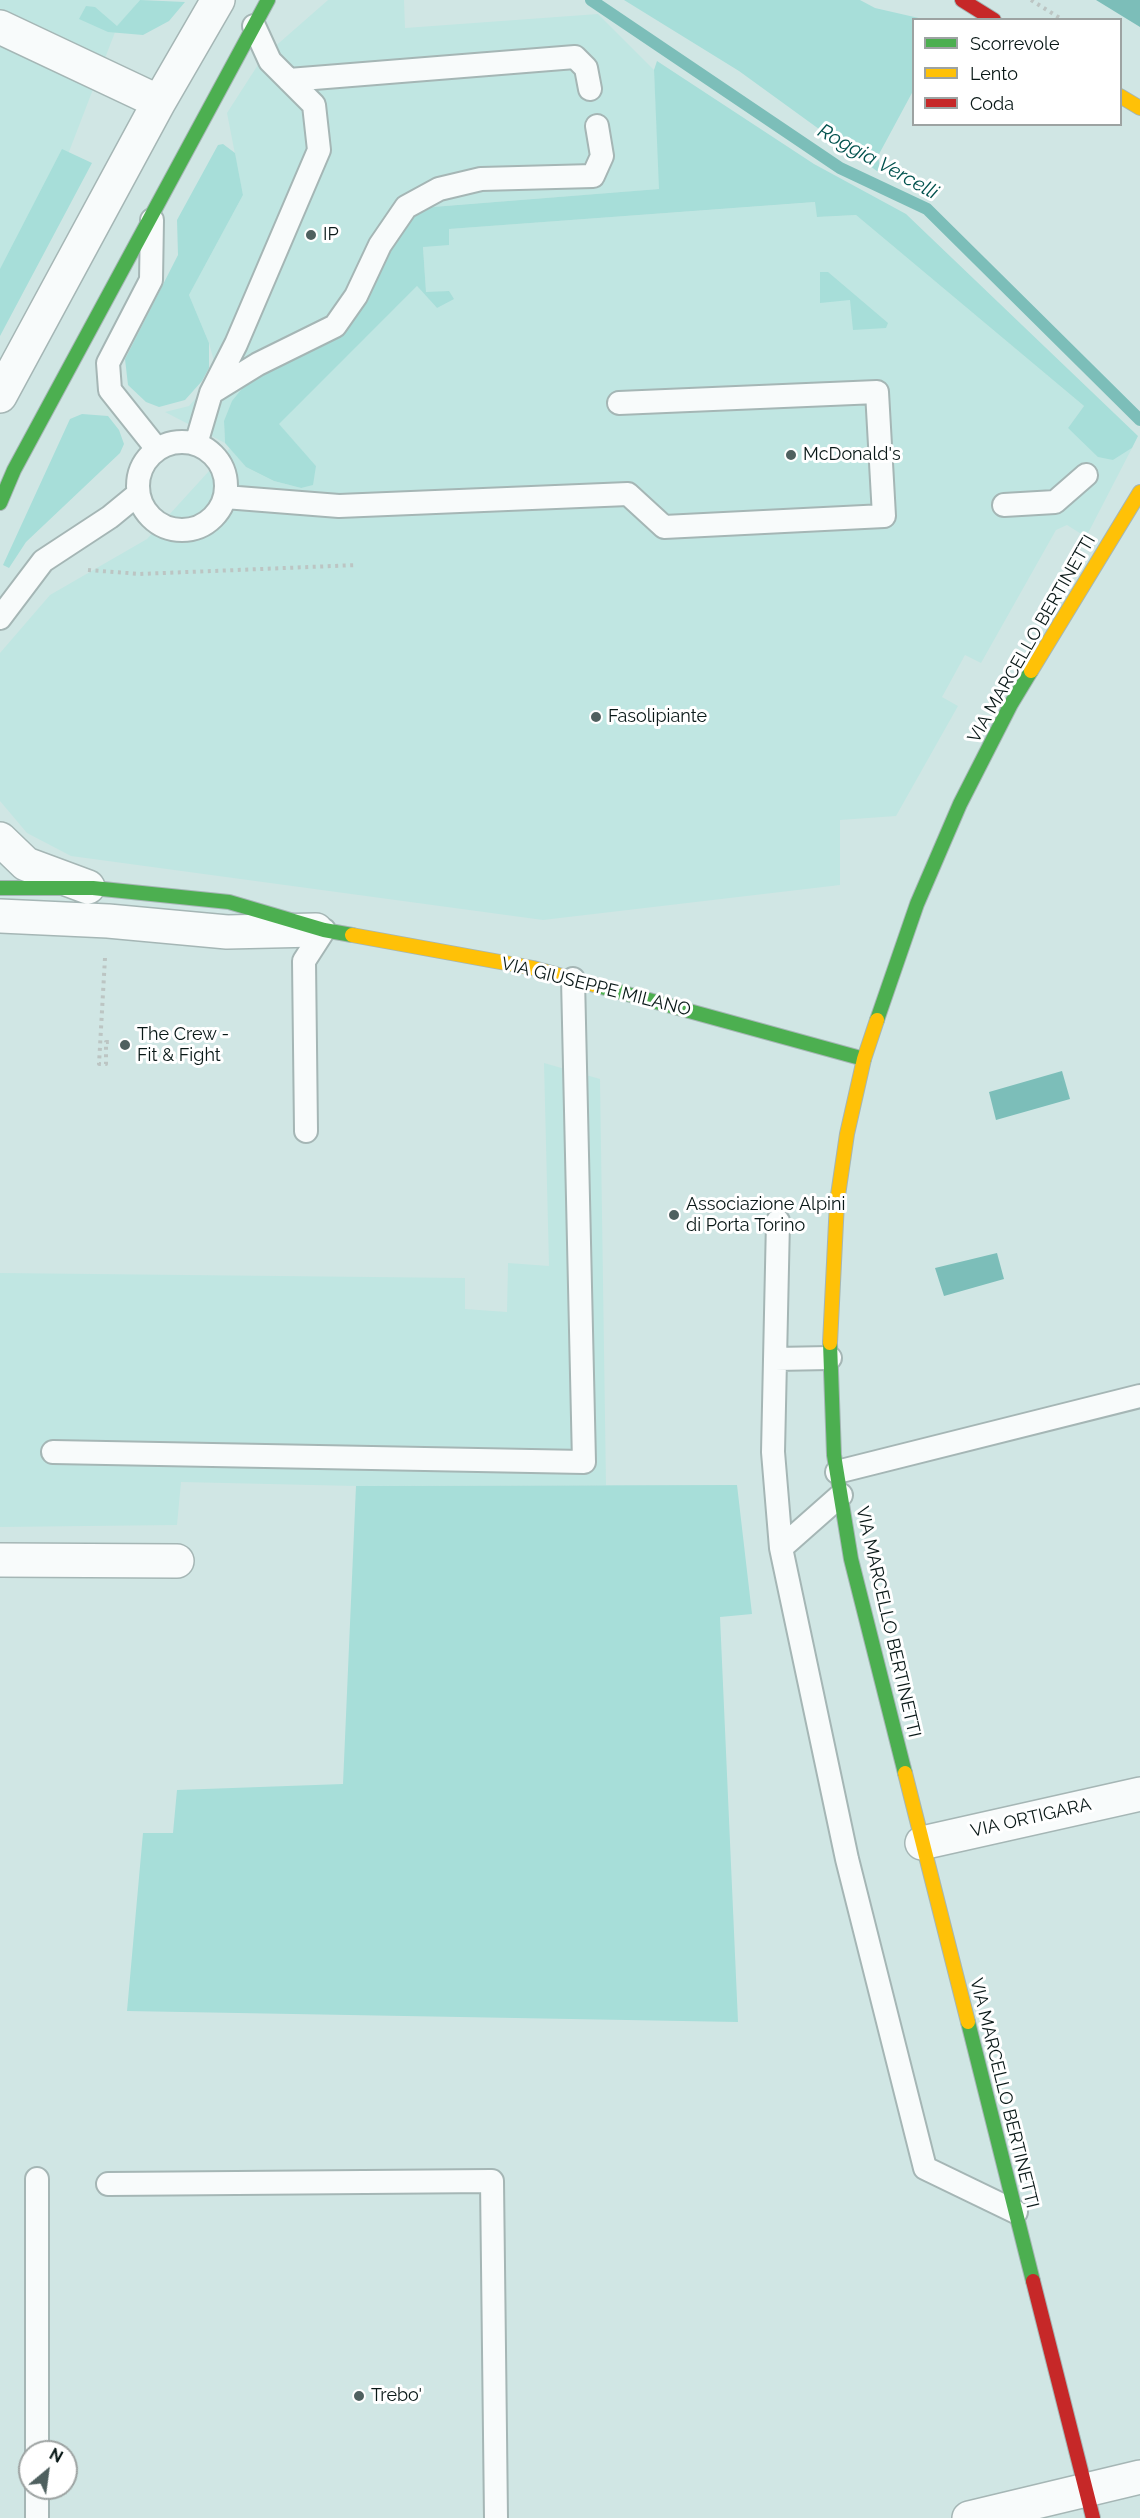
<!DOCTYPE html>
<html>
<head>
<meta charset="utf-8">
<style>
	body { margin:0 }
	#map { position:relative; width:1140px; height:2518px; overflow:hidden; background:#d0e6e4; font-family:Raleway,sans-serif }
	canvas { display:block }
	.legend { position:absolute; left:912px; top:18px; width:210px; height:108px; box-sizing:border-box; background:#fff; border:2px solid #9da3a2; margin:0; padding:8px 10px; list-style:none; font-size:18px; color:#091817 }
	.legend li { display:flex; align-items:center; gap:12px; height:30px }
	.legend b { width:30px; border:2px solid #9da3a2 }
	.north { position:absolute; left:18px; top:2440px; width:60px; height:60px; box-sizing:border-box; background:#fff; border:2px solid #9da3a2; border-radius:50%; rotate:29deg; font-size:16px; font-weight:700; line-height:24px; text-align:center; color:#091817 }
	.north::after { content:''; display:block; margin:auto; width:21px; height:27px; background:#4f605f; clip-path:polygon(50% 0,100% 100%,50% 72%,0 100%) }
</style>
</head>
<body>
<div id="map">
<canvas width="1140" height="2518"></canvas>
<ul class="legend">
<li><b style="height:8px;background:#4caf50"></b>Scorrevole</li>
<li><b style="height:8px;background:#ffc107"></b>Lento</li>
<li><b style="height:8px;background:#c62828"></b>Coda</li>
</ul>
<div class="north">N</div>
</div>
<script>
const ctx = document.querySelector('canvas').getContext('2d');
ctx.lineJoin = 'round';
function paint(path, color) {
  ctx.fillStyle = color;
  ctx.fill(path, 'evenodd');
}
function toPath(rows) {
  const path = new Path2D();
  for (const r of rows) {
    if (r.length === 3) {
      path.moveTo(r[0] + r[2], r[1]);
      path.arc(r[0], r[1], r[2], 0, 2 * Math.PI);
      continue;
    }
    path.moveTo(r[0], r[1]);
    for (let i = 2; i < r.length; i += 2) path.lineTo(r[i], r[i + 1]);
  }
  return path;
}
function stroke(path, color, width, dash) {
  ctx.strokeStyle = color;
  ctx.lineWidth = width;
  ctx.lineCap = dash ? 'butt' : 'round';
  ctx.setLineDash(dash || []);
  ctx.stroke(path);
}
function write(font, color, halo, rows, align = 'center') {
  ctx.font = font + ' Raleway,sans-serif';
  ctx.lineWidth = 6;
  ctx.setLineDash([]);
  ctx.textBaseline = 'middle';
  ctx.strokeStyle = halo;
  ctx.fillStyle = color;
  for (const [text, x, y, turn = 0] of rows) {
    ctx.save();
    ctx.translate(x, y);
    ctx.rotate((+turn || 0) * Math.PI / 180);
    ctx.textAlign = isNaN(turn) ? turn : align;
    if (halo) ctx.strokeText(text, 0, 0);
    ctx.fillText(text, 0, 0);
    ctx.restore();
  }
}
const built = toPath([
	[0,0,140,0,117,27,0,331],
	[328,0,404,0,405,28,598,14,654,70,660,189,420,208,353,319,339,335,299,357,224,421,225,443,165,412,189,406,207,386,215,365,209,343,189,295,243,195,227,113,263,57],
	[816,202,818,217,856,215,1084,406,1068,428,1113,460,1132,448,1086,537,1067,525,1056,530,981,663,965,655,942,697,958,706,896,816,840,820,840,885,543,920,71,856,27,833,0,801,0,653,50,595,147,539,230,448,246,467,274,481,301,488,316,466,278,424,417,286,437,308,449,291,426,293,423,247,448,229],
	[544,1063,600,1079,606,1485,356,1486,181,1482,177,1525,0,1527,0,1273,465,1278,465,1309,507,1312,508,1263,549,1266]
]);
const green = toPath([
	[140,0,185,2,169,21,143,35,108,32,79,19,86,6,95,7,117,26],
	[624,0,860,0,875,8,923,19,914,20,913,91,878,156,881,174,739,71],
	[657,61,814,164,906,214,1138,436,1132,448,1113,460,1098,457,1068,428,1084,406,856,215,817,217,815,202,449,229,449,245,423,247,426,292,449,291,454,299,437,308,417,286,279,424,316,466,313,485,301,488,274,481,246,467,225,443,224,421,232,401,254,374,299,357,339,335,353,319,408,219,420,208,659,189,654,70],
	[223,144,235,153,243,195,189,295,209,343,209,368,202,381,185,400,159,407,146,402,128,385,125,359,178,255,177,220,218,145],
	[62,149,92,163,0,336,0,269],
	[820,272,828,272,888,323,886,328,853,330,850,300,820,303],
	[82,414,108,416,119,430,124,444,120,453,26,542,9,568,3,565,70,419],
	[737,1485,752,1614,720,1617,738,2022,127,2011,143,1833,173,1833,177,1790,343,1784,356,1486]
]);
const water = toPath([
	[1096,0,1140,0,1140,27],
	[1062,1071,1070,1099,996,1120,989,1092],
	[997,1253,1004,1279,944,1296,935,1268]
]);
const stream = toPath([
	[591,0,840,168,927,209,1140,420]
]);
const path = toPath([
	[1031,0,1063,20],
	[88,570,140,574,357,565],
	[105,958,99,1064,106,1064,106,1042,111,1042]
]);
const lane = toPath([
	[289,80,575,57,586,68,590,89],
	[152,220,151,280,108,363,110,390,157,449],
	[211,393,258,364,335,326,356,296,380,245,406,207,439,189,481,179,593,176,602,156,597,126],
	[182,486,44],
	[196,444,211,393,236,344,319,150,314,105,270,61,254,26],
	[225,497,339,506,628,494,664,527,884,516,877,392,619,403],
	[1004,505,1055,502,1086,475],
	[0,618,43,561,110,517,138,494],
	[306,1131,304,961,324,930],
	[778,1221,773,1452,781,1548],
	[775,1359,830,1358],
	[53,1452,584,1462,573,979],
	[837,1472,1140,1396],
	[841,1495,781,1548,847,1859,925,2168,1016,2212],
	[108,2184,492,2181,496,2518],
	[37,2452,37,2179],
	[37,2518,37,2488]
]);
const street = toPath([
	[0,27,159,102],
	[0,396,159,102,218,0],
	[0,839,26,864,88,887],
	[0,916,108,921,227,932,316,930],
	[0,1560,177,1561],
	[922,1843,1140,1794],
	[969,2518,1140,2477]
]);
const fast = toPath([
	[0,503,14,470,268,0],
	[0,888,93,888,229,902,324,930,352,935],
	[598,986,864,1059],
	[877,1020,917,904,960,804,1011,704,1031,671],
	[830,1343,834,1455,851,1559,905,1773],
	[968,2022,1033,2281]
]);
const slow = toPath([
	[1120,96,1140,108],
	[1031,671,1140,492],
	[352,935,533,968,598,986],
	[830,1343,837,1202,847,1134,864,1059,877,1020],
	[905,1773,968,2022]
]);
const jam = toPath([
	[962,0,994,20],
	[1033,2281,1093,2518]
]);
const markers = [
	[311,235,6,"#4f605f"],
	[791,455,6,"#4f605f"],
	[596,717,6,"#4f605f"],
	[125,1045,6,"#4f605f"],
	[674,1215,6,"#4f605f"],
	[359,2396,6,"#4f605f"]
];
const poiNames = [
	["IP",323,235],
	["McDonald's",803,455],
	["Fasolipiante",608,717],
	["The Crew -",137,1035],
	["Fit & Fight",137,1056],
	["Associazione Alpini",686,1205],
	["di Porta Torino",686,1226],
	["Trebo'",371,2396]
];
const streetNames = [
	["VIA MARCELLO BERTINETTI",1032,639,-60],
	["VIA GIUSEPPE MILANO",596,987,14],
	["VIA MARCELLO BERTINETTI",888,1622,77],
	["VIA ORTIGARA",1031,1818,-13],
	["VIA MARCELLO BERTINETTI",1004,2093,76]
];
const waterNames = [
	["Roggia Vercelli",878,162,29]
];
paint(built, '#c0e6e2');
paint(green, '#a7ded9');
paint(water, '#7cbeb9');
stroke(stream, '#7cbeb9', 12);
stroke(lane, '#a5b6b5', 26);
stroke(street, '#a5b6b5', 36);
stroke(fast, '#a5b6b5', 16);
stroke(slow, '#a5b6b5', 16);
stroke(jam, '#a5b6b5', 16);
stroke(path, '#bcc5c3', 4, [3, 4.5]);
stroke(lane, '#f8fbfb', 22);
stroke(street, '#f8fbfb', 33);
stroke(fast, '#4caf50', 14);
stroke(slow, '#ffc107', 14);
stroke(jam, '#c62828', 14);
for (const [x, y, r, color] of markers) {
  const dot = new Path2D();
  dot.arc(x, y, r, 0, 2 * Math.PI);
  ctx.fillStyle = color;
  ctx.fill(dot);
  stroke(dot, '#fff', 2);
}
write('18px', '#091817', '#fff', poiNames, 'left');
write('18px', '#091817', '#fff', streetNames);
write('italic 20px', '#02524e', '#fff', waterNames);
</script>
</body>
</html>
